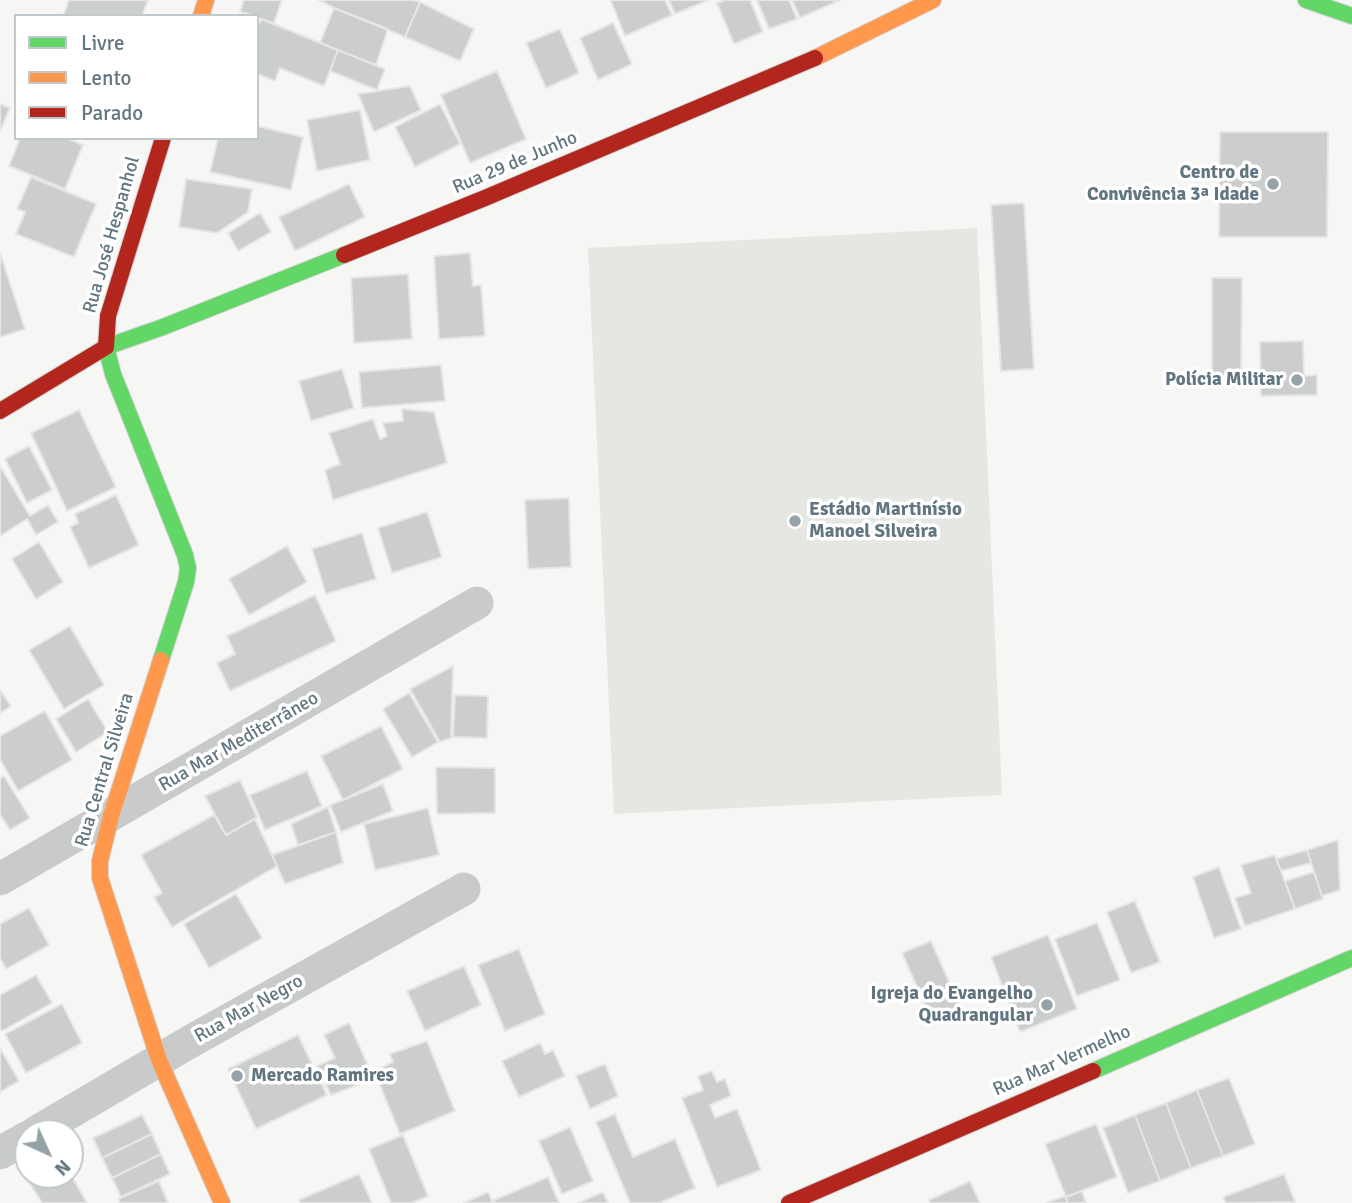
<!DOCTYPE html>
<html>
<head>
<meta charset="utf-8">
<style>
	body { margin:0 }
	#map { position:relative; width:1352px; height:1203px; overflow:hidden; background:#f6f6f5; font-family:Signika,sans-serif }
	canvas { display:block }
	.legend { position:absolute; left:14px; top:14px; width:245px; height:126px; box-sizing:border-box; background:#fff; border:2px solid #c0c8cc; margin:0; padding:9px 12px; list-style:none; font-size:21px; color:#617680 }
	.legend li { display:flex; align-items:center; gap:14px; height:35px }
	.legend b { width:35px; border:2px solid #c0c8cc }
	.north { position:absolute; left:14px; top:1119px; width:70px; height:70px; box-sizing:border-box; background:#fff; border:2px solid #c0c8cc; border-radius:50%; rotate:135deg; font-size:19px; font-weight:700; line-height:28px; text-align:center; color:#617680 }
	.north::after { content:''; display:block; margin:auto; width:24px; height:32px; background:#95a3a9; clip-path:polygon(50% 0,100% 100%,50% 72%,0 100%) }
</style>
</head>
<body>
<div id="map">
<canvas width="1352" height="1203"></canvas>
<ul class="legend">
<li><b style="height:9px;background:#63d668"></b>Livre</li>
<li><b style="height:9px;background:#ff974d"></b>Lento</li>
<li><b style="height:9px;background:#b3261e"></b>Parado</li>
</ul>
<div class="north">N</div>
</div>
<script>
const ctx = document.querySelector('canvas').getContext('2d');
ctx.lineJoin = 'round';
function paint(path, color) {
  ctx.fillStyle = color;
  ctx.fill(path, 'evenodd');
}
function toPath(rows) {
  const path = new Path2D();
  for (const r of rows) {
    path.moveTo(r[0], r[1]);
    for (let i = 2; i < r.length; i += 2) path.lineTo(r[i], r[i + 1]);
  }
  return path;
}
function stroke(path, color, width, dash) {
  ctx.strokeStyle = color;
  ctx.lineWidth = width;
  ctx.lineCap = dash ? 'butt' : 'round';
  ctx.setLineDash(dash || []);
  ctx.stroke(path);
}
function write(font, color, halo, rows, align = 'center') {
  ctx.font = font + ' Signika,sans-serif';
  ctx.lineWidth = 7;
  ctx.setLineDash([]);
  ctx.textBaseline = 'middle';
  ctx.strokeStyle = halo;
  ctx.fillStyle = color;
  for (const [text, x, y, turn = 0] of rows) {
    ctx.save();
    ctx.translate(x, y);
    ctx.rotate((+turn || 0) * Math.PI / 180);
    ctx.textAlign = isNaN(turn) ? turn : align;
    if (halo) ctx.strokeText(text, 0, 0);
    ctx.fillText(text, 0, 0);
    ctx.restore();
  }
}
const green = toPath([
	[977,228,1002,795,614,814,588,248]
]);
const building = toPath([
	[69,0,148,0,142,16,63,16,69,0],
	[244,0,282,0,274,23,257,18,257,16,240,12,244,0],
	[319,0,413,0,420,2,405,37,334,8,319,0],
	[613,0,665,0,672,15,625,36,611,1,613,0],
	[669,0,709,0,675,14,669,0],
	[725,0,750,0,763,32,734,44,717,3,725,0],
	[757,0,789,0,797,19,769,29,757,0],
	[792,0,840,0,800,18,792,0],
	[420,2,474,29,460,61,405,37,420,2],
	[334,8,388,29,376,65,320,43,334,8],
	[261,19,338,50,324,86,280,68,275,81,257,74,257,28,261,19],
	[613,23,632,64,598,80,580,38,613,23],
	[560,29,579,73,546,88,526,43,560,29],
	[338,50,385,69,377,90,330,71,338,50],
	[497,71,526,139,470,163,441,95,497,71],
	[410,86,421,110,374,132,358,94,410,86],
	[0,104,10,108,0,131,0,104],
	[440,104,460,144,415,167,395,127,440,104],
	[360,110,370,160,317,171,307,120,360,110],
	[257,126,303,137,291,190,210,172,218,138,257,138,257,126],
	[1220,132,1328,132,1327,237,1219,237,1220,132],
	[20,138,66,138,83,145,65,189,9,166,20,138],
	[31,177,96,204,74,257,16,234,25,212,17,209,31,177],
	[186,179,252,189,248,212,217,233,179,227,186,179],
	[349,184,365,217,295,251,279,217,349,184],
	[1024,203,1034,369,1001,371,991,205,1024,203],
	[260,213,271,232,238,251,228,233,260,213],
	[0,253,25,329,0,337,0,253],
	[470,253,473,286,481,285,485,336,439,339,434,256,470,253],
	[408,274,412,339,354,343,351,278,408,274],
	[1212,278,1242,278,1241,386,1212,387,1212,278],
	[1303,341,1304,376,1317,375,1317,395,1261,396,1260,342,1303,341],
	[441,365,445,401,362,408,359,372,441,365],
	[342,369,354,408,311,421,299,381,342,369],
	[402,409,434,412,447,463,333,500,325,470,340,464,329,433,373,419,380,439,387,436,383,423,403,421,402,409],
	[79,410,116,487,67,511,31,433,79,410],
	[29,446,52,490,27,503,5,459,29,446],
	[0,466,30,516,48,505,58,522,36,535,27,519,0,536,0,466],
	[116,495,139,545,89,568,70,527,78,523,75,514,116,495],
	[569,498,571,567,528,569,525,500,569,498],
	[427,512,442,557,392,573,378,528,427,512],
	[362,533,376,579,326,594,312,549,362,533],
	[39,542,63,582,36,599,12,559,39,542],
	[287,546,307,582,249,615,229,579,287,546],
	[315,595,336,641,230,691,217,663,235,654,227,636,315,595],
	[70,626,104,685,64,709,29,650,70,626],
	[453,666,451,738,440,742,410,689,453,666],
	[0,690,11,706,0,713,0,690],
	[409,693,438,742,412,757,383,709,409,693],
	[455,695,488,696,487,738,453,737,455,695],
	[88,699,108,732,76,752,56,719,88,699],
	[45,711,72,760,18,791,0,759,0,736,45,711],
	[381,726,403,769,343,800,321,756,381,726],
	[436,767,495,768,495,813,437,814,436,767],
	[307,771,322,806,265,830,250,795,307,771],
	[4,776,30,818,10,830,0,814,0,779,4,776],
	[240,780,257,817,226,835,205,796,240,780],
	[383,784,393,811,341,832,330,805,383,784],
	[328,807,336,832,298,845,291,824,328,807],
	[428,808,439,855,375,870,364,824,428,808],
	[214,815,226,835,255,819,277,866,172,927,154,897,162,893,141,855,214,815],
	[336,832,343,863,285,884,272,855,336,832],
	[1338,840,1340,890,1322,896,1307,850,1338,840],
	[1307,850,1311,863,1281,871,1276,859,1307,850],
	[1275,855,1295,909,1245,926,1235,898,1251,893,1241,865,1275,855],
	[1219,867,1241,929,1214,938,1193,877,1219,867],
	[1314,872,1323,899,1295,909,1285,881,1314,872],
	[236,894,262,938,209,968,184,924,236,894],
	[1135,901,1160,962,1131,973,1107,912,1135,901],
	[29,908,49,945,6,969,0,958,0,924,29,908],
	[1097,923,1120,980,1077,996,1055,939,1097,923],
	[1048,935,1077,1009,1020,1032,991,957,1048,935],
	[931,941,962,1011,933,1023,902,953,931,941],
	[519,949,545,1014,505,1031,478,965,519,949],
	[464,966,481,1005,425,1031,407,991,464,966],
	[36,975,52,1003,2,1031,0,1028,0,995,36,975],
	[62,1004,82,1043,26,1073,5,1034,62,1004],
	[349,1023,374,1079,331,1095,317,1066,335,1058,324,1035,349,1023],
	[298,1035,327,1095,256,1129,228,1069,298,1035],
	[427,1041,455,1111,400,1134,374,1071,393,1062,390,1054,427,1041],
	[540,1043,545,1054,553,1050,565,1076,519,1097,502,1061,540,1043],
	[0,1048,19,1081,0,1092,0,1048],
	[605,1064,618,1096,590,1109,576,1076,605,1064],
	[712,1071,717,1082,725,1079,731,1096,710,1105,715,1118,737,1109,761,1170,717,1187,682,1098,703,1090,698,1076,712,1071],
	[1229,1078,1255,1144,1223,1156,1197,1090,1229,1078],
	[1197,1090,1223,1156,1191,1168,1166,1103,1197,1090],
	[1166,1103,1191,1168,1160,1181,1135,1115,1166,1103],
	[615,1114,633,1157,675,1139,695,1188,659,1203,630,1203,596,1122,615,1114],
	[142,1115,152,1134,102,1158,93,1138,142,1115],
	[1135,1115,1160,1181,1128,1193,1103,1128,1135,1115],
	[1096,1124,1117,1177,1066,1197,1045,1144,1096,1124],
	[570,1127,593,1181,562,1194,539,1141,570,1127],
	[152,1134,161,1154,112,1178,102,1158,152,1134],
	[403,1135,428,1196,412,1203,391,1203,369,1149,403,1135],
	[161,1154,170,1174,121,1197,112,1178,161,1154],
	[70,1173,87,1203,42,1203,29,1182,42,1175,70,1175,70,1173],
	[359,1174,372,1203,301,1203,299,1200,359,1174],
	[1284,1174,1295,1202,1226,1203,1223,1197,1284,1174],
	[548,1177,559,1203,495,1203,494,1200,548,1177],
	[159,1181,168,1203,120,1203,118,1199,159,1181],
	[970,1181,980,1203,930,1203,929,1200,970,1181],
	[1082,1191,1086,1203,1068,1203,1066,1197,1082,1191],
	[488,1192,493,1203,464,1203,488,1192],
	[603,1192,608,1203,578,1203,603,1192],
	[1065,1196,1068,1203,1046,1203,1065,1196]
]);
const street = toPath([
	[0,879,477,603],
	[35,1133,193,1040,464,889],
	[0,1153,28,1137]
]);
const fast = toPath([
	[1306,0,1352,16],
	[161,660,186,582,188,568,185,555,113,374,106,347,163,327,344,255],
	[1093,1071,1352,958]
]);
const slow = toPath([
	[201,16,206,0],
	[815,58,933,0],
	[161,660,111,816,100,861,100,878,159,1060,222,1203]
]);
const jam = toPath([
	[344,255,485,198,815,58],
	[0,411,106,347,108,316,163,138],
	[789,1203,1093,1071]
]);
const markers = [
	[1273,184,7,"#95a3a9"],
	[1297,380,7,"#95a3a9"],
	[795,521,7,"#95a3a9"],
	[1047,1005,7,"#95a3a9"],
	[237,1076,7,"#95a3a9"]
];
const streetNames = [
	["Rua 29 de Junho",515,163,-23],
	["Rua José Hespanhol",112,235,-74],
	["Rua Mar Mediterrâneo",239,742,-30],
	["Rua Central Silveira",105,770,-73],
	["Rua Mar Negro",249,1009,-29],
	["Rua Mar Vermelho",1062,1061,-24]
];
const poiNames = [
	["Centro de",1259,173],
	["Convivência 3ª Idade",1259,195],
	["Polícia Militar",1283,380],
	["Estádio Martinísio",809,510,"left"],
	["Manoel Silveira",809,532,"left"],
	["Igreja do Evangelho",1033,994],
	["Quadrangular",1033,1016],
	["Mercado Ramires",251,1076,"left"]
];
paint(green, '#e5e8e2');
paint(building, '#cccece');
stroke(building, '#e6e6e4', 2);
stroke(fast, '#d2d3d3', 18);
stroke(slow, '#d2d3d3', 18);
stroke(jam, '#d2d3d3', 18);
stroke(street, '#c9cbcb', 33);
stroke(fast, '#63d668', 16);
stroke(slow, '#ff974d', 16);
stroke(jam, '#b3261e', 16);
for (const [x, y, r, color] of markers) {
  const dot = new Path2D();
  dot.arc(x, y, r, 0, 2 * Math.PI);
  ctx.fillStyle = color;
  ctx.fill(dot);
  stroke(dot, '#fff', 2.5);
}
write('19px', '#617680', '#fff', streetNames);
write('bold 19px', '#617680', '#fff', poiNames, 'right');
</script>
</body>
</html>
